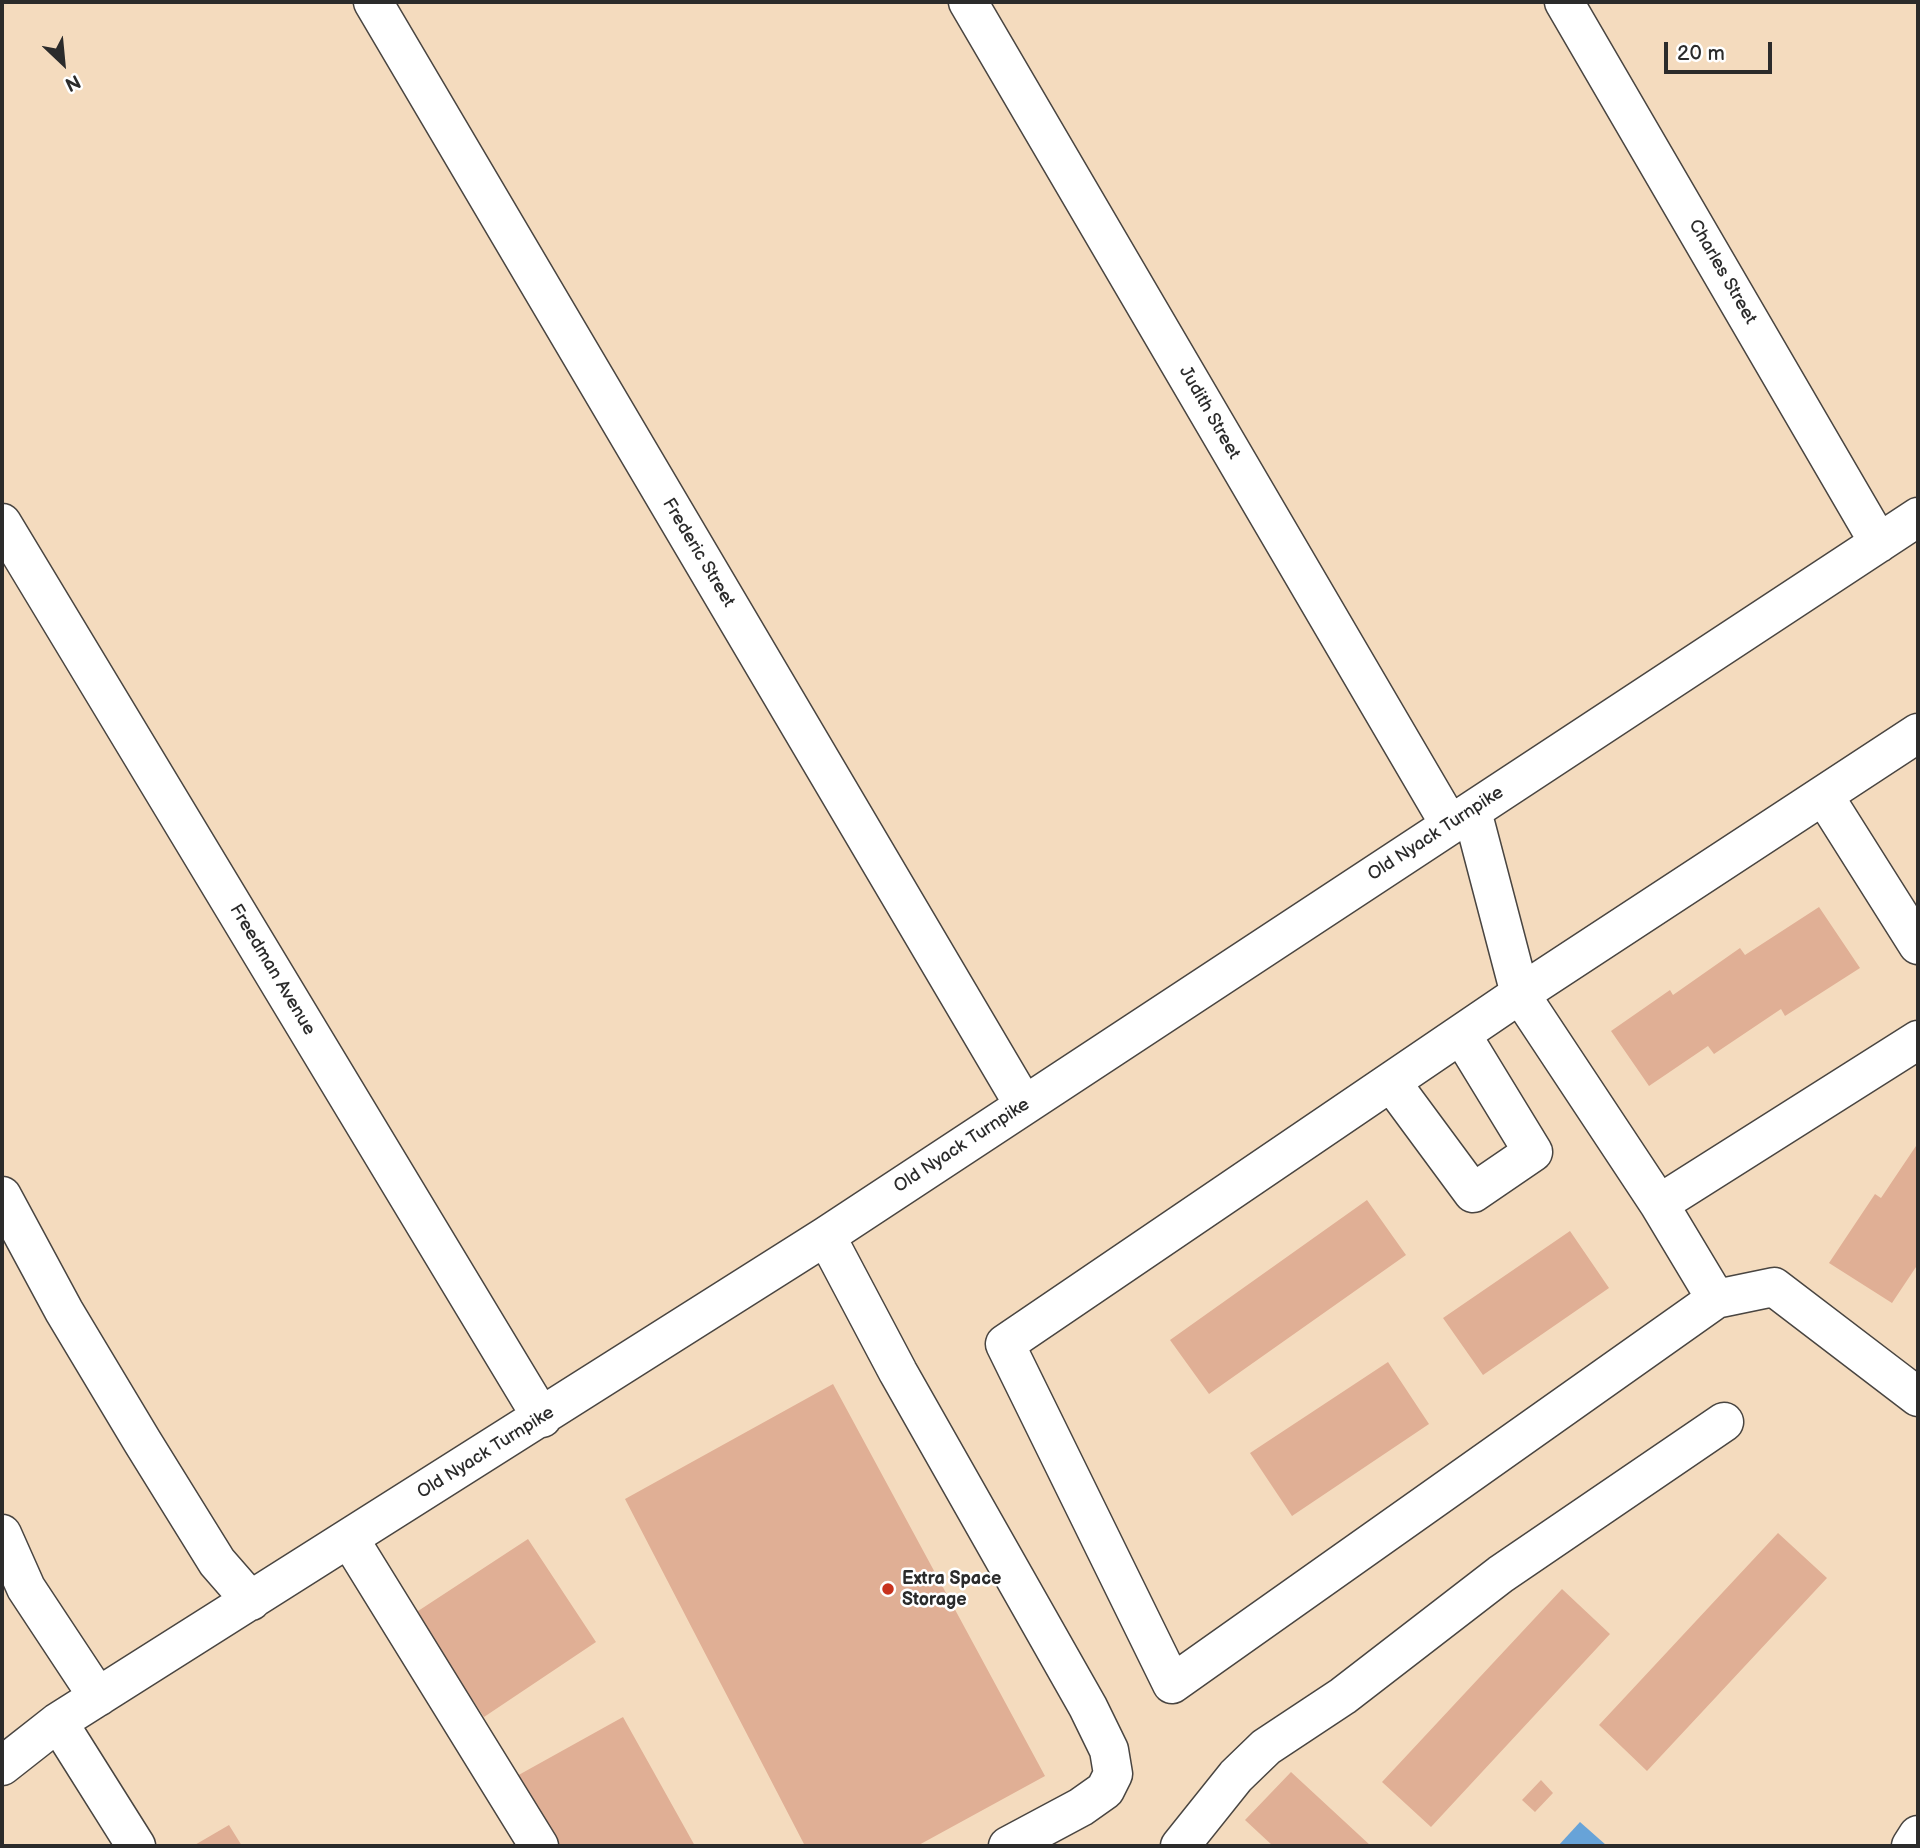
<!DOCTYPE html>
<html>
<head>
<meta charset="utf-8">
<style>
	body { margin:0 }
	#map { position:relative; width:1920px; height:1848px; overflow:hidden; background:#f4dbbe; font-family:"Balsamiq Sans",sans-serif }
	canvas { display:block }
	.frame { position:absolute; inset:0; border:4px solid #2b2b2b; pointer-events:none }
	.north { position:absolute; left:28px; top:28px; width:70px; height:70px; -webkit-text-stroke:5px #fff; paint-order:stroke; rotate:154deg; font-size:19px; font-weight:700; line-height:28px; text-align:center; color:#2b2b2b }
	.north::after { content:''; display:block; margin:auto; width:24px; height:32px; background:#2b2b2b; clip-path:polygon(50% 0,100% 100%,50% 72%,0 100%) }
	.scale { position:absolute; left:1664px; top:42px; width:108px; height:32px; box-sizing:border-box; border:4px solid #2b2b2b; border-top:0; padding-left:9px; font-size:21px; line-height:24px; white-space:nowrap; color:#2b2b2b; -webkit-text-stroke:5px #fff; paint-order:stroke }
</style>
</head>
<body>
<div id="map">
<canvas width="1920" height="1848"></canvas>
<div class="frame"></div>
<div class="north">N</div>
<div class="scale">20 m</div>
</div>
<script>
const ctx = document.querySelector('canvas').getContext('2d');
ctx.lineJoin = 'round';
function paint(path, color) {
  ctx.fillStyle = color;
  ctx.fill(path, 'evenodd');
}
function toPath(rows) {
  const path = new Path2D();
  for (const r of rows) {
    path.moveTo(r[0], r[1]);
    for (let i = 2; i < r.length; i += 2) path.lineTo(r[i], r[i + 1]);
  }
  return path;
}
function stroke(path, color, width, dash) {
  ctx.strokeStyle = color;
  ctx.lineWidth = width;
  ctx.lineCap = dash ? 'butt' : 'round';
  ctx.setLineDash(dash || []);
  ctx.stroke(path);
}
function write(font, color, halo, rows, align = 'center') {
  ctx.font = font + ' "Balsamiq Sans",sans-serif';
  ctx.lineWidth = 5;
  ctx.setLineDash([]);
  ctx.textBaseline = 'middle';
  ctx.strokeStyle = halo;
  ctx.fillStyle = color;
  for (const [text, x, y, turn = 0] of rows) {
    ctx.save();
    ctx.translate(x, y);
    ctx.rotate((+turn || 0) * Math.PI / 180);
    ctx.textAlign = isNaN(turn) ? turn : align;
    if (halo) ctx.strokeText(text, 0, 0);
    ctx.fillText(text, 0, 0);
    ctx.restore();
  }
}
const water = toPath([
	[1580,1822,1606,1845,1604,1846,1558,1846]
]);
const building = toPath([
	[1819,907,1860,968,1785,1016,1781,1009,1714,1054,1708,1046,1649,1086,1611,1031,1670,990,1673,995,1740,948,1745,955],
	[1918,1143,1918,1264,1892,1303,1829,1263,1875,1194,1881,1198],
	[1367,1200,1406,1255,1209,1394,1170,1340],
	[1570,1231,1609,1288,1483,1375,1443,1318],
	[1388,1362,1429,1424,1292,1516,1250,1453],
	[833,1384,1045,1776,917,1846,805,1846,625,1499],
	[1778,1533,1827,1578,1647,1771,1599,1725],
	[528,1539,596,1642,484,1717,415,1613],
	[1562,1589,1610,1634,1431,1827,1382,1782],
	[623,1717,695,1846,554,1846,515,1777],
	[1291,1772,1371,1846,1273,1846,1245,1820],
	[1541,1780,1553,1793,1535,1812,1522,1800],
	[229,1825,242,1846,193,1846]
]);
const minor = toPath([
	[373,2,1024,1105],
	[968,2,1450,825],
	[1564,2,1879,543],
	[2,523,542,1418],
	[1918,733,1520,994,1005,1344,1172,1684,1716,1299,1774,1287,1918,1397],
	[1824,796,1918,945],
	[1472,811,1520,994,1659,1204,1716,1299],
	[1391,1082,1473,1193,1533,1152,1461,1034],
	[2,1196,64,1311,142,1441,217,1562,251,1601],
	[1659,1204,1918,1040],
	[826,1236,898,1372,1088,1707,1109,1750,1113,1774,1105,1790,1081,1807,1008,1846],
	[2,1534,26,1588,98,1697],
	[350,1540,539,1846],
	[58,1722,136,1846],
	[2,1766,58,1722,826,1236,1918,517],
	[1180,1846,1236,1776,1266,1747,1343,1696,1501,1574,1724,1422]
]);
const highway = toPath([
	[1911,1846,1918,1835]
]);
const markers = [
	[888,1589,7,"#c8321e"]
];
const streetNames = [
	["Charles Street",1722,272,60],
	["Judith Street",1209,413,60],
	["Frederic Street",698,553,59],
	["Old Nyack Turnpike",1436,834,-33],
	["Freedman Avenue",272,970,59],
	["Old Nyack Turnpike",962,1146,-33],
	["Old Nyack Turnpike",486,1453,-32]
];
const poiNames = [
	["Extra Space",902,1579],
	["Storage",902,1600]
];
paint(water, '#67a3d8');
paint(building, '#e0af95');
stroke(minor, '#494541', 41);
stroke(highway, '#494541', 41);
stroke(minor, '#fff', 38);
stroke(highway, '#fff', 38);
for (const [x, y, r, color] of markers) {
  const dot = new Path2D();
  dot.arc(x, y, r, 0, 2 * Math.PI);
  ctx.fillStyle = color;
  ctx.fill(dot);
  stroke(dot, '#fff', 2.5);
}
write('18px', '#2b2b2b', '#fff', streetNames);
write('bold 18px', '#2b2b2b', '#fff', poiNames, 'left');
</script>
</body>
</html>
